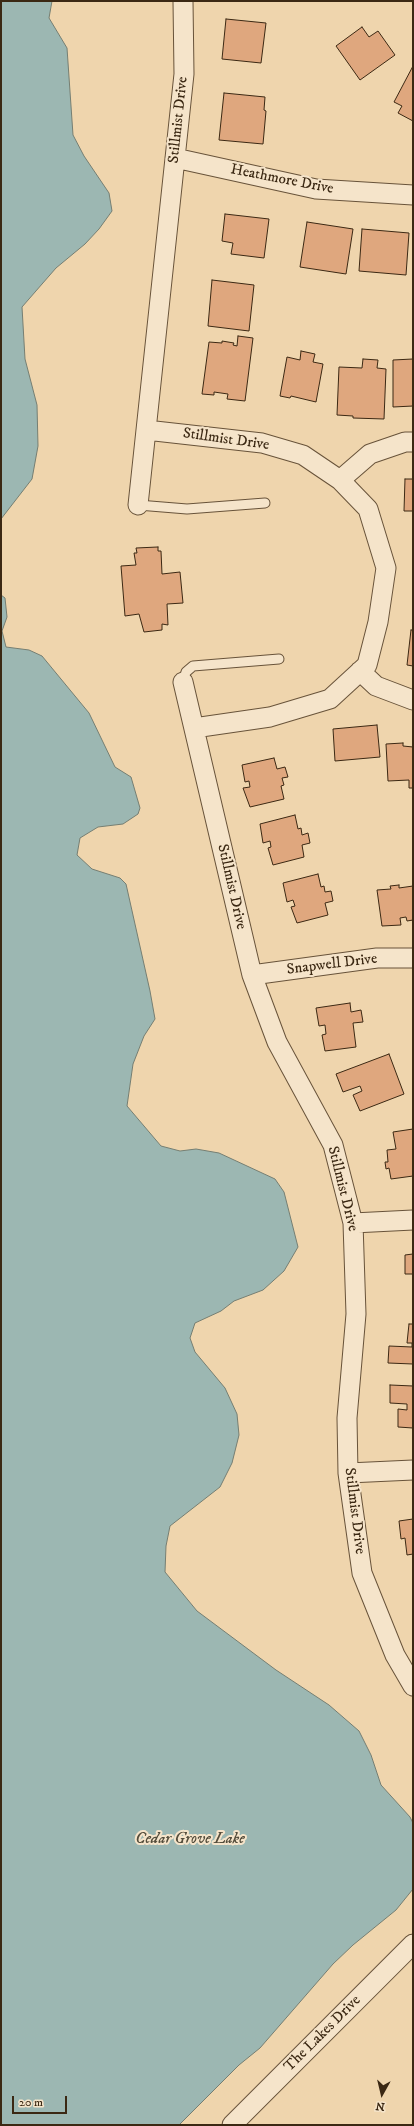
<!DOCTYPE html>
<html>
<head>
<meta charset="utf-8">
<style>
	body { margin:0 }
	#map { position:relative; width:414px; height:2126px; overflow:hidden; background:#efd5ad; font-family:"IM FELL DW Pica",serif }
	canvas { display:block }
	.frame { position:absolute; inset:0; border:2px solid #3b2813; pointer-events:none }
	.north { position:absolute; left:362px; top:2074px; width:40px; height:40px; -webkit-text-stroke:3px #f5e4ca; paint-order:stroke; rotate:188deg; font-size:11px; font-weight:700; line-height:16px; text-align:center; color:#3b2813 }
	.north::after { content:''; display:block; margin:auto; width:14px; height:18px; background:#3b2813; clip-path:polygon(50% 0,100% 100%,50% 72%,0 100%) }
	.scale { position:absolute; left:12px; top:2096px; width:55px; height:18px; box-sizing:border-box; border:2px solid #3b2813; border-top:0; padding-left:5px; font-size:12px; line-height:14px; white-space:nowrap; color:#3b2813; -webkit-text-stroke:3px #f5e4ca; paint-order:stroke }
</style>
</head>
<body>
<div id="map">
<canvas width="414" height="2126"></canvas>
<div class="frame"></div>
<div class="north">N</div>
<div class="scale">20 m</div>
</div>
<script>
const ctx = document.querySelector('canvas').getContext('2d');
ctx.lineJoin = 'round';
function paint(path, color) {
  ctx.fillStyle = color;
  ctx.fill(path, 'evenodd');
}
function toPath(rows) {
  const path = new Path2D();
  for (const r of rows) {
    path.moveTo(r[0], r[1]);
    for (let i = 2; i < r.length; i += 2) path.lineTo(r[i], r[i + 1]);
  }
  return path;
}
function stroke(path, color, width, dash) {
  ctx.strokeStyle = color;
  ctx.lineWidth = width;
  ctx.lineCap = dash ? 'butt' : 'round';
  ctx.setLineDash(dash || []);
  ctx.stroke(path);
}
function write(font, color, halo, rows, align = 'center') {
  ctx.font = font + ' "IM FELL DW Pica",serif';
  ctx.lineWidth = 4;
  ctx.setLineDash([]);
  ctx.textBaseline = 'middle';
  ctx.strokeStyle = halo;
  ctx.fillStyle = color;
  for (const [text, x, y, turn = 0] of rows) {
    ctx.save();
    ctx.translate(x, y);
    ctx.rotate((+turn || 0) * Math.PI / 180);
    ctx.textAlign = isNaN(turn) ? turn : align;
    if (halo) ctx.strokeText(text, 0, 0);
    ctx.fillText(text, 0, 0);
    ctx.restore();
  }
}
const water = toPath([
	[1,1,52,1,49,18,67,48,73,135,84,156,109,193,112,211,99,229,85,244,56,268,22,307,25,359,37,405,38,446,32,479,1,519,1,1],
	[1,595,5,598,7,617,2,631,6,647,29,650,42,656,89,713,115,767,131,777,140,808,138,814,123,824,98,827,80,838,77,855,92,869,120,878,126,884,150,991,155,1019,144,1036,133,1064,127,1106,161,1146,180,1151,196,1149,219,1153,275,1179,284,1192,298,1247,284,1271,263,1290,234,1301,221,1311,195,1323,190,1338,195,1352,225,1388,237,1414,239,1435,232,1463,220,1487,170,1526,166,1546,165,1572,197,1611,276,1670,329,1705,359,1731,371,1755,381,1785,410,1817,413,1823,413,1889,396,1910,353,1945,333,1964,260,2048,239,2065,179,2125,1,2125,1,595]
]);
const building = toPath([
	[226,19,266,23,261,63,222,59,226,19],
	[362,27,369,37,378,31,395,55,360,80,336,46,362,27],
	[413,66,413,121,398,113,402,106,394,102,413,66],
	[224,93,265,97,264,110,266,111,263,144,219,140,224,93],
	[225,214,269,219,264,258,231,254,233,243,222,241,225,214],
	[307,222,353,229,346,274,300,267,307,222],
	[362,229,409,233,406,275,359,271,362,229],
	[212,280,254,285,249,331,208,326,212,280],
	[238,336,253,338,245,401,227,399,228,394,214,392,214,395,202,394,209,342,222,343,222,341,234,343,233,345,237,346,238,336],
	[301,351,315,354,313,362,323,364,316,402,291,396,290,398,280,396,287,357,300,360,301,351],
	[363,359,378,360,377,368,386,369,384,419,353,418,353,416,337,415,339,367,362,368,363,359],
	[413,359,413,406,393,407,393,360,413,359],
	[405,479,413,479,413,511,404,511,405,479],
	[158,547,158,551,161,551,162,574,180,572,183,603,167,604,168,625,162,624,162,630,144,632,139,614,125,616,121,566,136,565,134,553,137,553,136,548,158,547],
	[411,630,413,630,413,666,407,665,411,630],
	[377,725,380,757,335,761,333,729,377,725],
	[403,743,403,746,413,747,413,788,409,788,409,780,388,781,386,744,403,743],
	[274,758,277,769,285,767,288,777,282,778,284,785,281,786,284,799,250,807,243,788,250,787,249,781,245,782,242,765,274,758],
	[295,815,298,829,301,828,302,835,308,833,310,843,302,845,304,857,273,865,268,848,271,847,270,841,263,843,260,824,295,815],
	[318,874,321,887,324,886,325,892,331,891,333,901,325,903,328,915,297,923,291,907,295,906,293,900,287,902,283,883,318,874],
	[399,885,399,888,413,886,413,920,407,921,406,917,400,918,401,925,382,926,377,890,391,889,390,886,399,885],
	[350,1003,351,1012,361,1010,363,1022,353,1023,356,1047,325,1051,322,1035,326,1034,325,1025,319,1026,316,1008,350,1003],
	[389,1054,404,1094,360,1111,353,1095,362,1091,360,1086,343,1092,336,1074,389,1054],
	[413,1129,413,1176,391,1179,389,1168,386,1169,385,1162,388,1162,387,1150,396,1149,393,1132,413,1129],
	[413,1254,413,1274,405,1274,405,1255,413,1254],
	[409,1324,413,1324,413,1364,388,1363,389,1346,412,1347,412,1343,407,1343,409,1324],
	[390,1385,413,1386,413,1428,398,1427,398,1409,407,1410,407,1404,390,1403,390,1385],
	[413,1519,413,1554,407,1555,405,1538,401,1539,399,1521,413,1519]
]);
const service = toPath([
	[138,505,187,509,265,503],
	[183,682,186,672,193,666,279,659]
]);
const minor = toPath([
	[175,158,316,189,413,195],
	[146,430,262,443,303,455,340,480,368,509,386,568,378,622,367,665,330,699,270,717,194,728],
	[340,480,370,454,405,442,413,442],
	[138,505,184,74,183,1],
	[360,671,376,686,413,700],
	[183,682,252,975,277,1042,333,1145,353,1223,356,1314,347,1418,348,1473,362,1573,395,1655,413,1686],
	[252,975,377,958,413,958],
	[353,1223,413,1220],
	[348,1473,413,1470],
	[232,2125,413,1944]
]);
const streetNames = [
	["Stillmist Drive",179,120,-84],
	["Heathmore Drive",282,180,11],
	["Stillmist Drive",226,440,8],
	["Stillmist Drive",231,887,77],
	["Snapwell Drive",332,965,-7],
	["Stillmist Drive",342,1189,76],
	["Stillmist Drive",354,1511,83],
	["The Lakes Drive",323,2034,-45]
];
const waterNames = [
	["Cedar Grove Lake",190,1840]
];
paint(water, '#9cb7b2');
stroke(water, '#757e72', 1);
paint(building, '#dfa77e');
stroke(building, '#3b2813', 1);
stroke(service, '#68533a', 11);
stroke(minor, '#68533a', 21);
stroke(service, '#f5e4ca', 9);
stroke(minor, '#f5e4ca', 19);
write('15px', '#3b2813', '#f5e4ca', streetNames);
write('italic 16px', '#534c3b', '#f5e4ca', waterNames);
</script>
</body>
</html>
